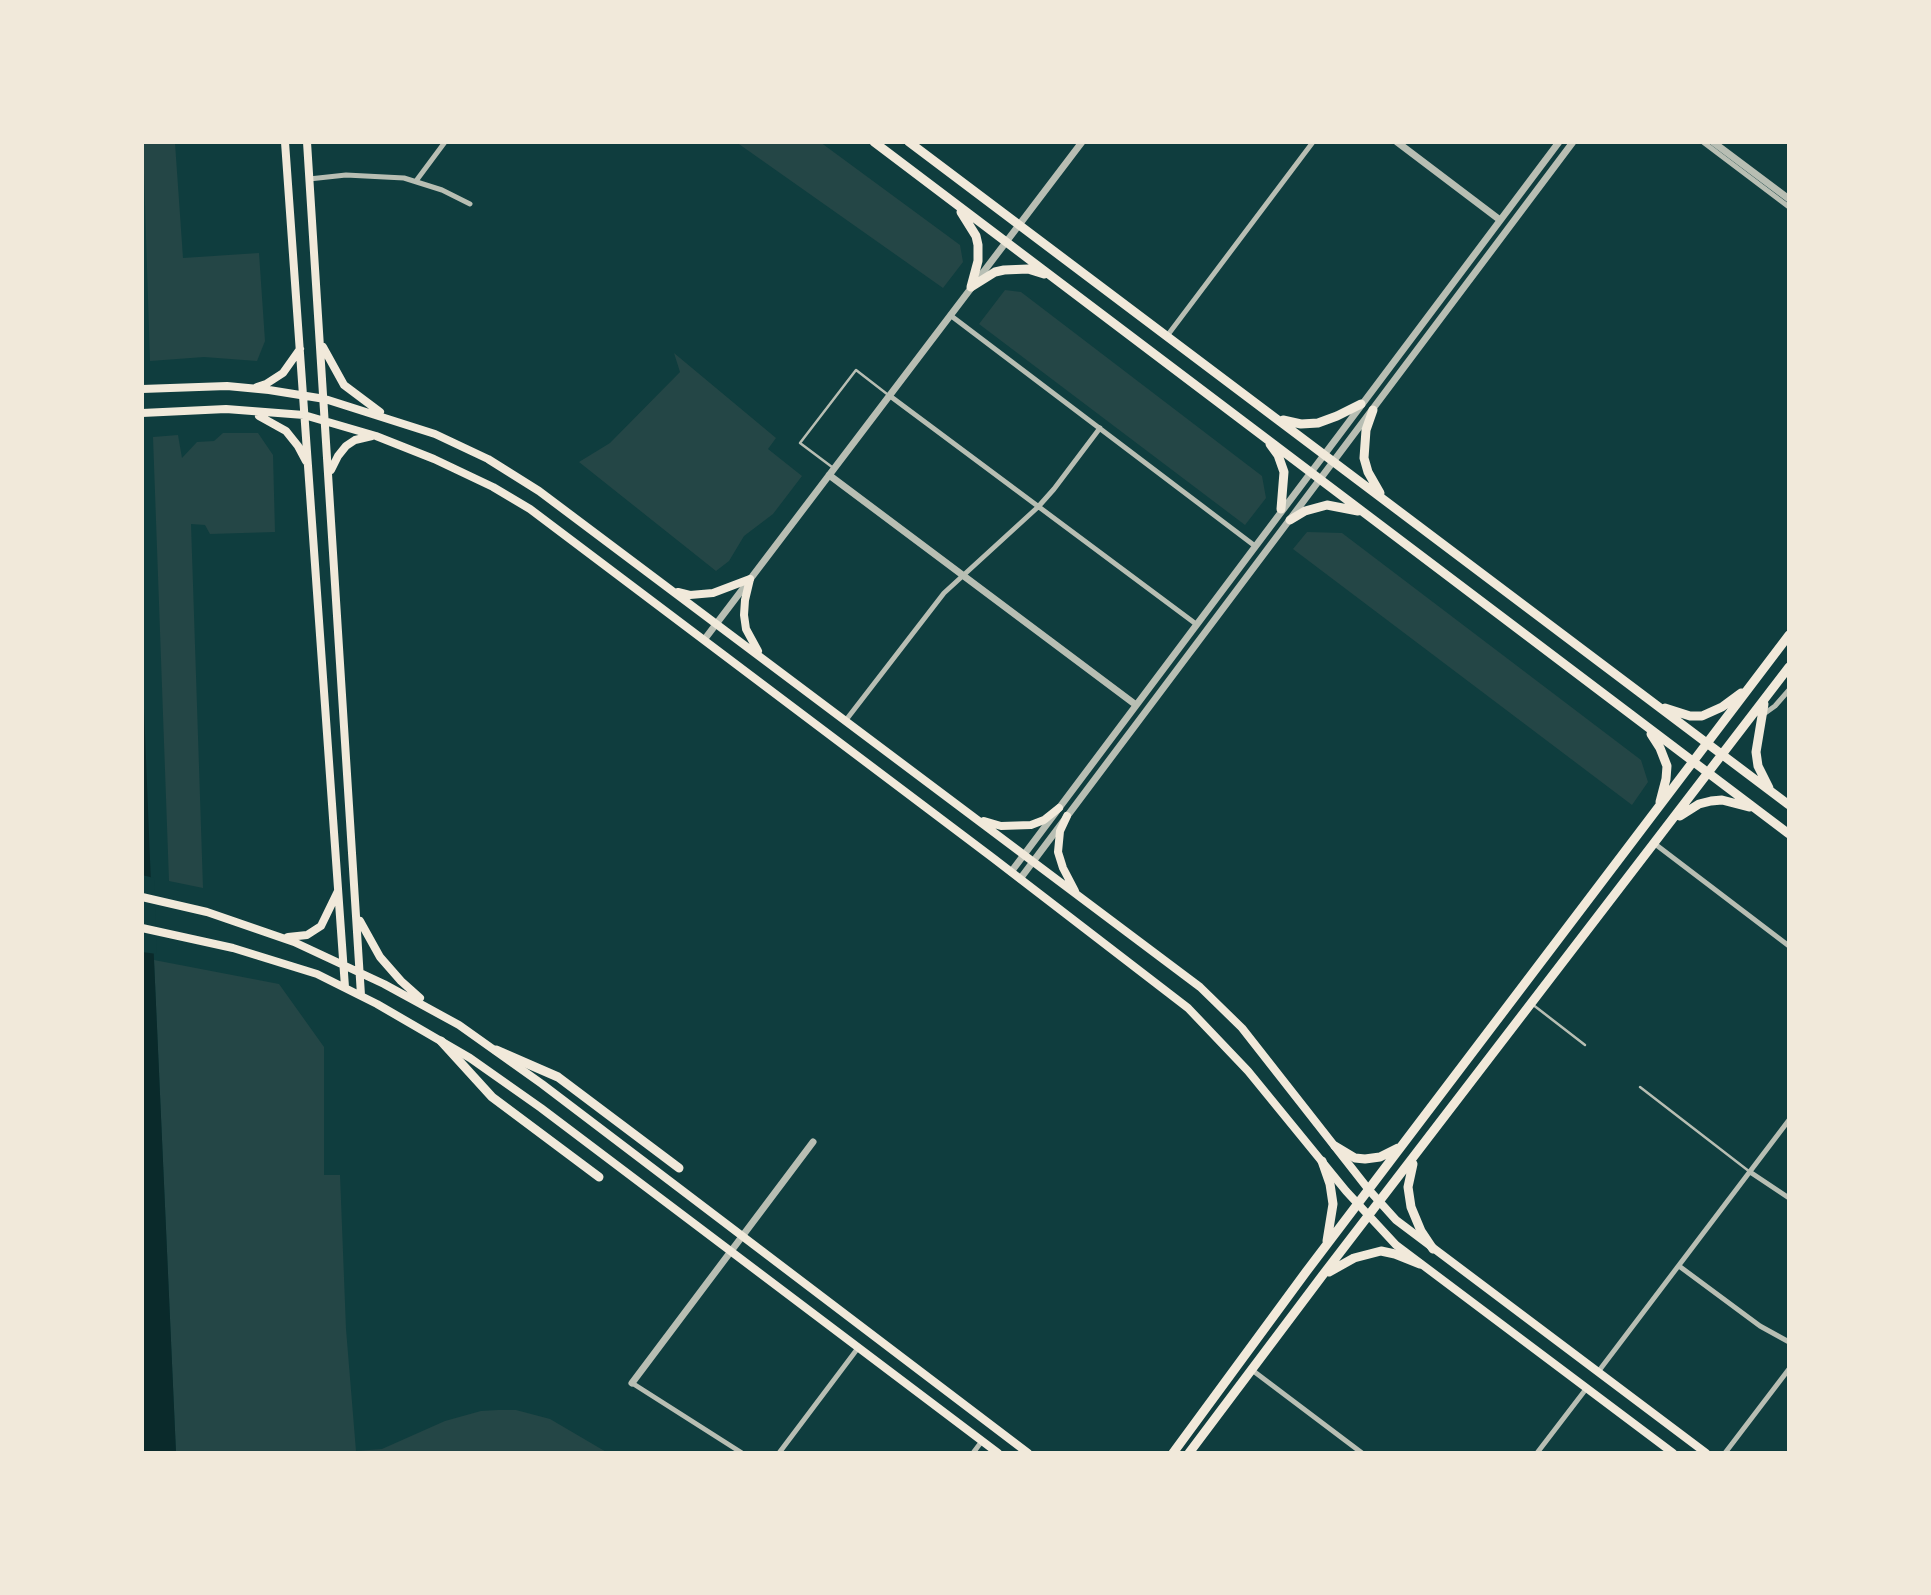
<!DOCTYPE html>
<html>
<head>
<meta charset="utf-8">
<style>
	body { margin:0 }
	#map { position:relative; width:1931px; height:1595px; overflow:hidden; background:#0f3d3e; font-family:"Varela Round",sans-serif }
	canvas { display:block }
	.frame { position:absolute; inset:0; border:144px solid #f1e9da; pointer-events:none }
</style>
</head>
<body>
<div id="map">
<canvas width="1931" height="1595"></canvas>
<div class="frame"></div>
</div>
<script>
const ctx = document.querySelector('canvas').getContext('2d');
ctx.lineJoin = 'round';
function paint(path, color) {
  ctx.fillStyle = color;
  ctx.fill(path, 'evenodd');
}
function toPath(rows) {
  const path = new Path2D();
  for (const r of rows) {
    path.moveTo(r[0], r[1]);
    for (let i = 2; i < r.length; i += 2) path.lineTo(r[i], r[i + 1]);
  }
  return path;
}
function stroke(path, color, width, dash) {
  ctx.strokeStyle = color;
  ctx.lineWidth = width;
  ctx.lineCap = dash ? 'butt' : 'round';
  ctx.setLineDash(dash || []);
  ctx.stroke(path);
}
const green = toPath([
	[143,142,191,142,175,143,183,258,259,253,265,341,257,361,204,357,150,361],
	[736,142,820,142,960,245,963,262,943,288],
	[1005,290,1021,292,1262,476,1266,498,1245,525,979,324],
	[674,353,776,438,768,449,802,476,773,514,744,536,729,561,716,571,579,462,610,443,680,372],
	[223,433,258,433,273,455,275,532,210,534,205,525,191,524,203,888,169,881,153,437,178,435,182,458,197,442,214,441],
	[1307,532,1342,533,1641,760,1648,782,1632,805,1293,549],
	[154,960,279,984,324,1047,324,1175,340,1175,346,1329,356,1451,382,1449,445,1421,481,1411,498,1410,516,1410,550,1419,608,1453,176,1453]
]);
const water = toPath([
	[142,658,154,960,176,1453,142,1453]
]);
const pier = toPath([
	[142,875,154,878,157,954,142,952]
]);
const service = toPath([
	[832,467,800,443,856,370,887,394],
	[1532,1004,1585,1045],
	[1640,1087,1750,1172]
]);
const minor = toPath([
	[1703,142,1789,207],
	[309,179,346,175,404,178,442,190,470,204],
	[416,181,445,142],
	[950,315,1255,546],
	[1167,336,1313,142],
	[890,396,1196,624],
	[1761,716,1775,706,1789,690],
	[846,720,944,593,1038,507,1054,489,1100,428],
	[1655,844,1789,946],
	[1750,1172,1789,1198],
	[1679,1266,1760,1326,1789,1342],
	[1252,1370,1362,1453],
	[1598,1372,1789,1120],
	[632,1383,742,1453],
	[779,1453,858,1348],
	[973,1453,982,1441],
	[1537,1453,1586,1389],
	[1725,1453,1789,1369]
]);
const tertiary = toPath([
	[1397,142,1500,220],
	[1713,142,1789,199],
	[829,475,1136,705],
	[704,640,1082,142],
	[1011,872,1559,142],
	[1020,879,1573,142],
	[632,1383,813,1142]
]);
const secondary = toPath([
	[285,142,345,987],
	[307,142,361,995],
	[323,347,344,385,380,412],
	[257,387,266,384,283,373,300,349],
	[142,389,227,386,269,390,325,399,435,434,488,459,539,491,1200,987,1242,1028,1369,1190,1396,1220,1706,1453],
	[142,413,226,409,304,415,376,436,434,459,493,487,530,509,993,858,1188,1008,1248,1071,1346,1191,1396,1245,1673,1453],
	[259,416,286,431,298,446,306,461],
	[331,470,338,456,346,446,355,440,372,436],
	[750,579,745,600,744,615,746,629,758,651],
	[678,592,690,595,713,593,750,579],
	[1067,816,1060,831,1058,852,1063,868,1075,891],
	[984,821,1001,826,1031,825,1044,820,1059,808],
	[142,897,207,912,294,942,384,984,459,1025,542,1084,1028,1453],
	[360,921,380,957,401,981,420,998],
	[142,928,233,948,317,974,377,1004,470,1058,541,1108,998,1453],
	[288,937,307,935,321,926,338,891]
]);
const primary = toPath([
	[874,142,1789,834],
	[909,142,1789,805],
	[961,212,976,236,978,245,978,261,971,287],
	[971,287,995,272,1004,270,1028,269,1044,274],
	[1373,410,1366,430,1364,458,1368,472,1380,493],
	[1283,420,1301,424,1318,423,1337,416,1361,404],
	[1270,444,1278,455,1284,472,1281,509],
	[1290,520,1305,511,1327,505,1358,511],
	[1764,704,1756,752,1758,766,1769,788],
	[1665,708,1690,716,1702,716,1722,707,1741,693],
	[1651,734,1660,748,1667,766,1666,779,1660,802],
	[1680,816,1699,804,1711,801,1722,800,1749,807],
	[441,1041,492,1097,599,1177],
	[496,1050,558,1077,679,1168],
	[1335,1146,1355,1158,1365,1159,1380,1157,1398,1148],
	[1322,1161,1330,1184,1333,1204,1327,1241],
	[1413,1164,1408,1187,1411,1207,1421,1231,1433,1249],
	[1329,1272,1354,1258,1381,1251,1395,1254,1420,1264],
	[1173,1453,1306,1272,1789,635],
	[1189,1453,1322,1276,1789,667]
]);
paint(green, '#244646');
paint(water, '#0a2a2b');
paint(pier, '#0f3d3e');
stroke(service, '#b8beb3', 2.5);
stroke(minor, '#b8beb3', 5);
stroke(tertiary, '#b8beb3', 7);
stroke(secondary, '#f1e9da', 8);
stroke(primary, '#f1e9da', 9);
</script>
</body>
</html>
